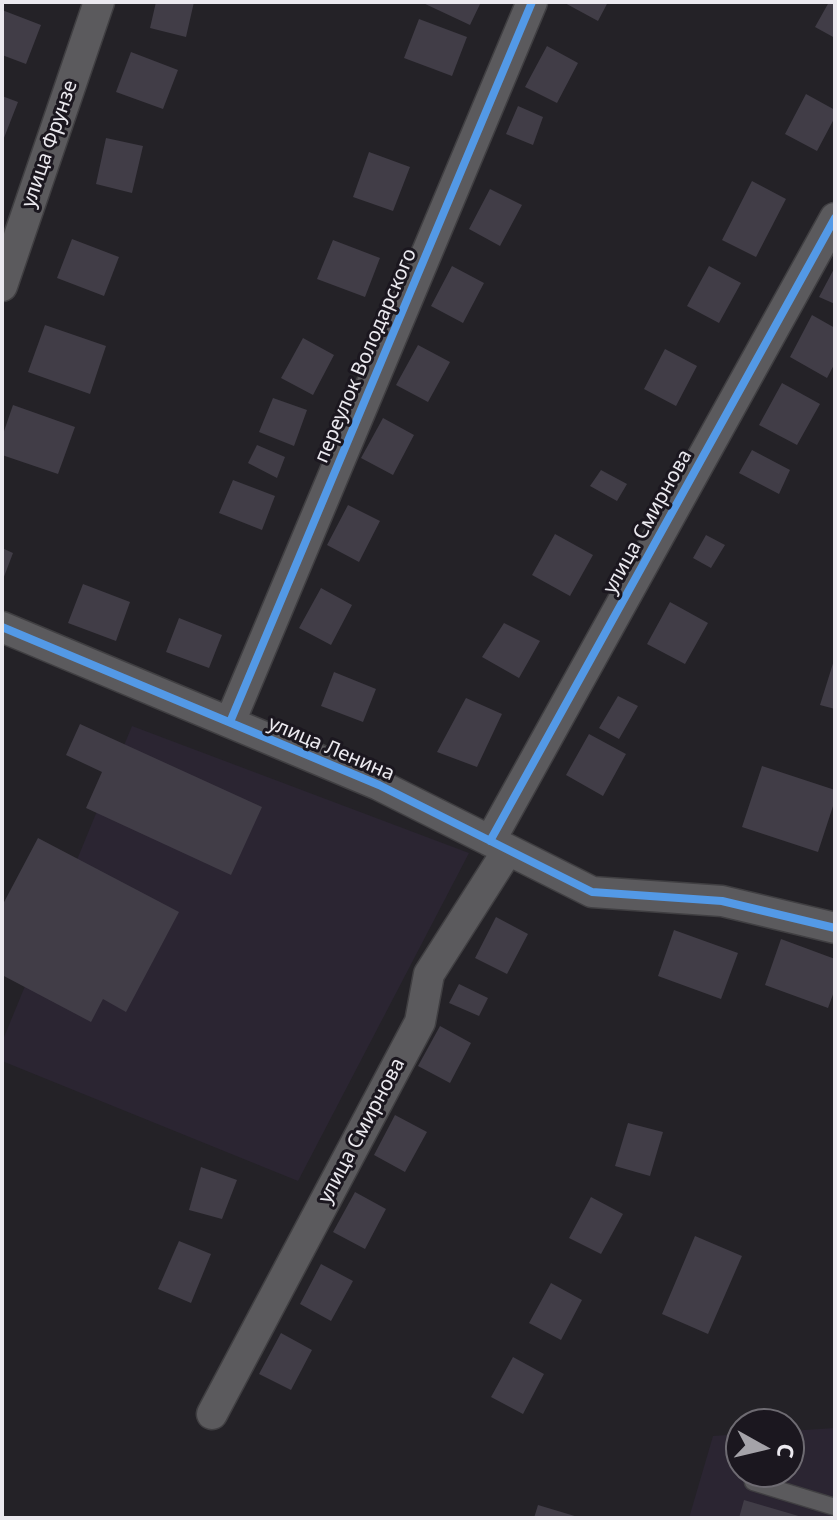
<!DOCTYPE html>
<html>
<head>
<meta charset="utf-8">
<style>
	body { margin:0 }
	#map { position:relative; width:837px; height:1520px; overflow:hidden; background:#242227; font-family:"Noto Sans",sans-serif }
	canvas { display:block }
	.frame { position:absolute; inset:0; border:4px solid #ebe9ef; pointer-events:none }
	.north { position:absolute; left:725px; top:1408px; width:80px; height:80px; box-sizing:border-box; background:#1b171f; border:2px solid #6e6b72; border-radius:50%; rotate:98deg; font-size:22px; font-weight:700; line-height:32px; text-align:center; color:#ebe9ef }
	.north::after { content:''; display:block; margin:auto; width:28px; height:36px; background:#a5a3a9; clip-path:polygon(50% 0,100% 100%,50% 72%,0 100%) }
</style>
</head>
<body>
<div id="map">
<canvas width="837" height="1520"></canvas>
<div class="frame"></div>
<div class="north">С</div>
</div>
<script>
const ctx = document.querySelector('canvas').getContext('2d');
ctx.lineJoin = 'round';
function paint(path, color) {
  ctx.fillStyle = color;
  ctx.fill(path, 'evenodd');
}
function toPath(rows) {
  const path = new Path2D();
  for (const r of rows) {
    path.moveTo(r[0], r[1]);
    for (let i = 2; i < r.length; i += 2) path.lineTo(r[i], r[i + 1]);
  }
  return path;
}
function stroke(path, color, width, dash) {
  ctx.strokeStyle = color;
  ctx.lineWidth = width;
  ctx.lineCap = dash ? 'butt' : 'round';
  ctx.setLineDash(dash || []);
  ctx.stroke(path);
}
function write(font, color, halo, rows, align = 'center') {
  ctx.font = font + ' "Noto Sans",sans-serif';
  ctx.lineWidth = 6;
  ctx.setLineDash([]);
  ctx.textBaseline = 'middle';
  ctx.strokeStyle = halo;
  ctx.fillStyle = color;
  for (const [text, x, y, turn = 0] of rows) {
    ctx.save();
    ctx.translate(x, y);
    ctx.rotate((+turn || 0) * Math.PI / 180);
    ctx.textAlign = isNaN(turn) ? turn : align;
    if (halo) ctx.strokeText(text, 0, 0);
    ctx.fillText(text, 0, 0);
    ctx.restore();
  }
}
const built = toPath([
	[132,726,469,853,298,1181,2,1061,2,1042],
	[835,1428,835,1518,689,1518,713,1436,741,1434,741,1472,789,1472,789,1431]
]);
const building = toPath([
	[156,2,194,2,186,37,150,28],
	[421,2,481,2,470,25],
	[563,2,608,2,598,21],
	[829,2,835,2,835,38,815,27],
	[2,10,41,25,26,64,2,55],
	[419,19,467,37,452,76,404,58],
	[547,46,578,63,557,103,525,87],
	[131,52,178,70,163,109,116,92],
	[806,94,835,110,835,117,817,151,785,134],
	[2,96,18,102,2,143],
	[518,106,543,117,533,145,506,134],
	[106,138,143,146,132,193,96,184],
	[369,152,410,167,393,211,353,197],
	[752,181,786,199,756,257,722,240],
	[490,189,522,205,500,246,469,229],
	[72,239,119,257,104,296,57,278],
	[333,240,380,258,365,297,317,279],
	[452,266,484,283,463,323,431,306],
	[709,266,741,283,719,323,687,306],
	[835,267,835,304,819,297],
	[812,315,835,328,835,363,827,378,790,357],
	[45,325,106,346,90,394,28,372],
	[303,338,334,355,313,395,281,378],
	[418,345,450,362,428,402,396,385],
	[665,349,697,366,676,406,644,389],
	[782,383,820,404,797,445,759,425],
	[273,398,307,410,294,446,259,432],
	[13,405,75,427,58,474,2,455,2,437],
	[383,418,414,435,393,475,361,458],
	[257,445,285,457,277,478,248,463],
	[752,450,790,470,779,494,739,473],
	[601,470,627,484,617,501,590,486],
	[233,480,275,496,262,530,219,513],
	[348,505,380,521,359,562,327,545],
	[555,534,593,555,570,596,532,575],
	[706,535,725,545,711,568,693,558],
	[2,548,13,553,2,582],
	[83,584,130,602,116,641,68,623],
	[321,588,352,605,331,645,299,628],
	[670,602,708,623,685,664,647,644],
	[179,618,222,635,209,668,166,652],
	[504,623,540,641,519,678,482,657],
	[835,657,835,709,820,705],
	[334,672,376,689,363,722,321,706],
	[618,696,638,706,619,739,599,728],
	[466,698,502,714,477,767,437,752],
	[80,724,262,807,231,875,86,808,102,772,66,755],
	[589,734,626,754,603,796,566,775],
	[762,766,835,790,835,800,818,852,742,827],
	[38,838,179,912,126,1012,103,999,91,1022,2,975,2,906],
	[496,917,528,934,507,974,475,958],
	[674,930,738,953,721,999,658,976],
	[781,939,835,959,835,989,828,1008,765,985],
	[459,984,488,998,479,1016,449,1003],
	[440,1026,471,1043,450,1083,418,1066],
	[395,1115,427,1132,405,1172,374,1155],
	[628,1123,663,1132,650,1176,615,1166],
	[201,1167,237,1180,222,1219,189,1210],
	[355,1192,386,1209,365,1249,333,1232],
	[591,1197,623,1214,601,1254,569,1238],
	[695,1236,742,1256,708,1334,662,1314],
	[179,1241,211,1254,191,1303,158,1289],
	[321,1264,353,1281,331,1321,300,1304],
	[551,1283,582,1300,561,1340,529,1323],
	[281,1333,312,1350,291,1390,259,1374],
	[513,1357,544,1374,523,1414,491,1397],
	[744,1500,802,1517,802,1518,739,1518],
	[538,1505,578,1517,578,1518,534,1518]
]);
const service = toPath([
	[753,1482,835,1507]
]);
const minor = toPath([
	[2,286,99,2],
	[2,627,379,785,592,892,722,901,835,928],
	[230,722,532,2],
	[490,841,835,218],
	[212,1414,420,1022,429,974,508,850]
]);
const cycleway = toPath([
	[2,627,379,785,592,892,722,901,835,928],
	[230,722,532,2],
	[490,841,835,218]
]);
const streetNames = [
	["улица Фрунзе",50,144,-71],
	["переулок Володарского",366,356,-67],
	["улица Смирнова",648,522,-61],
	["улица Ленина",331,749,23],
	["улица Смирнова",362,1131,-62]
];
paint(built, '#2b2532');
paint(building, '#413d47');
stroke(service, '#403f42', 19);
stroke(minor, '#403f42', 33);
stroke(service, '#5b5a5d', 16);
stroke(minor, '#5b5a5d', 30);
stroke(cycleway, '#5399e6', 8);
write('20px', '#ebe9ef', '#1b171f', streetNames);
</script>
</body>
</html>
